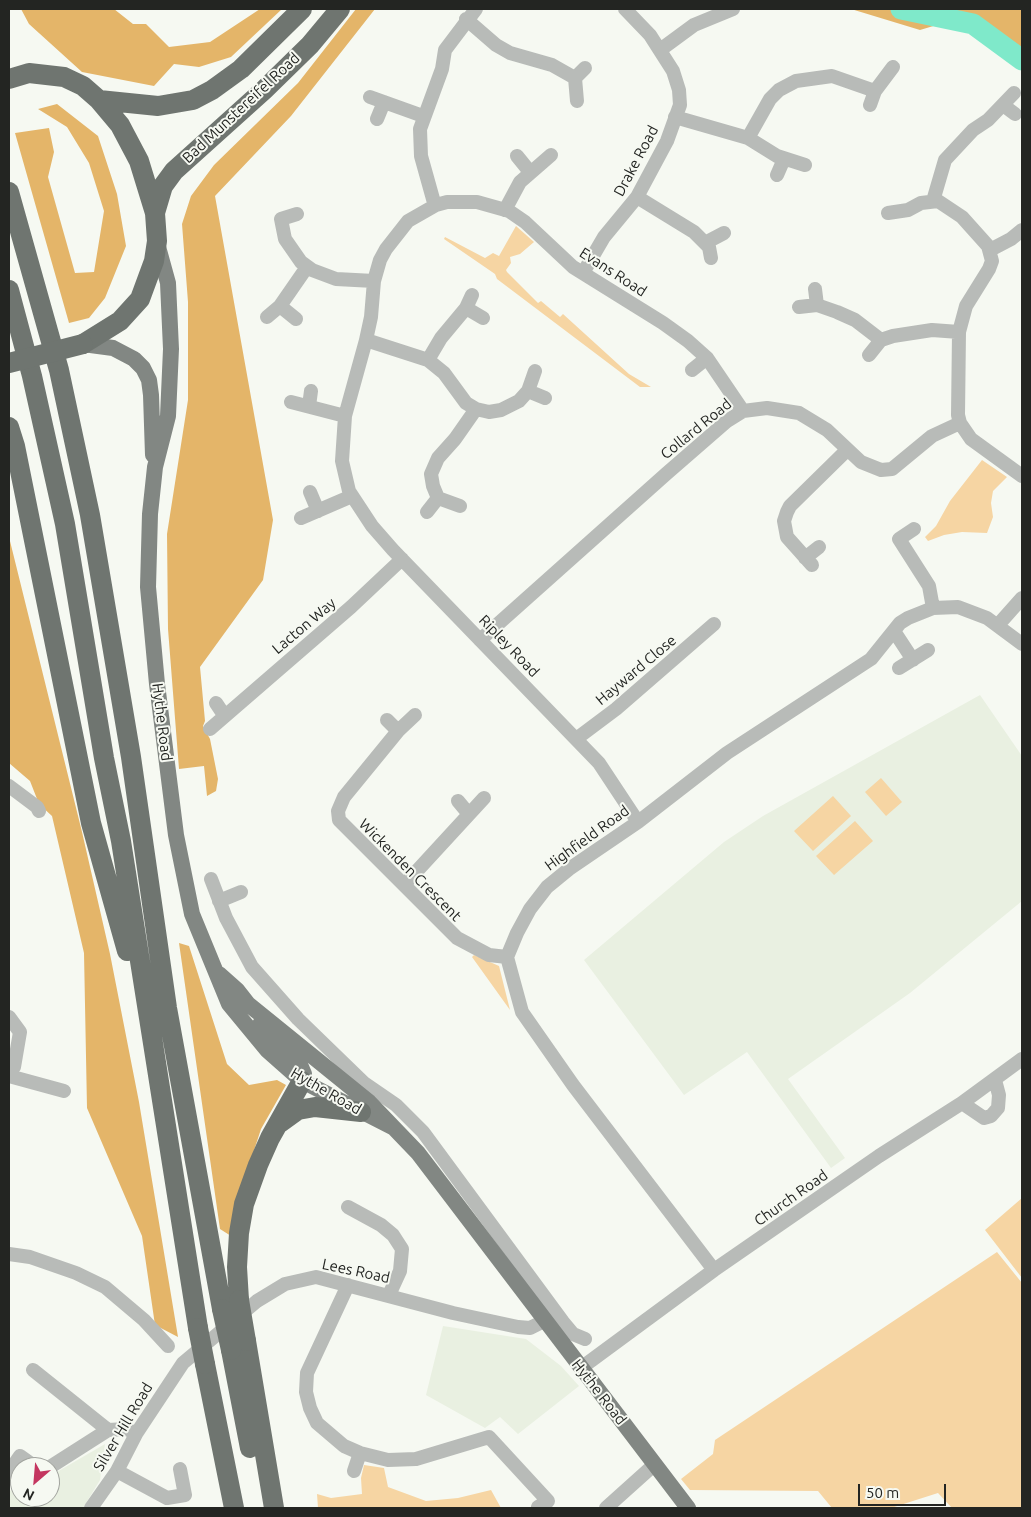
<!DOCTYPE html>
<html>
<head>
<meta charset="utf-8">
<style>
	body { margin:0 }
	#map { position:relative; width:1031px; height:1517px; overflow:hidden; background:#f6f9f2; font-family:Ubuntu,sans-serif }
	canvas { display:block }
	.frame { position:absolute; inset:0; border:10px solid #232522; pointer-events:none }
	.north { position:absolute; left:10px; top:1457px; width:50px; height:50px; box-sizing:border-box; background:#f6f9f2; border:1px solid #a2a49f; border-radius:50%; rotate:207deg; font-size:14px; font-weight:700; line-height:20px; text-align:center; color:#232522 }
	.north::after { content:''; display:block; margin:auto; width:18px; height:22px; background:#c43660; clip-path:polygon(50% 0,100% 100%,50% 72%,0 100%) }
	.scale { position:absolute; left:858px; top:1484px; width:88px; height:22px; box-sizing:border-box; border:2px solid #232522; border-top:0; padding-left:6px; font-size:15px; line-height:18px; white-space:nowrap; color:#232522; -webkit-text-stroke:4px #f6f9f2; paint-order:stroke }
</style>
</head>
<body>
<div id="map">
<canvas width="1031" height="1517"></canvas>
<div class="frame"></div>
<div class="north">N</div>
<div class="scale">50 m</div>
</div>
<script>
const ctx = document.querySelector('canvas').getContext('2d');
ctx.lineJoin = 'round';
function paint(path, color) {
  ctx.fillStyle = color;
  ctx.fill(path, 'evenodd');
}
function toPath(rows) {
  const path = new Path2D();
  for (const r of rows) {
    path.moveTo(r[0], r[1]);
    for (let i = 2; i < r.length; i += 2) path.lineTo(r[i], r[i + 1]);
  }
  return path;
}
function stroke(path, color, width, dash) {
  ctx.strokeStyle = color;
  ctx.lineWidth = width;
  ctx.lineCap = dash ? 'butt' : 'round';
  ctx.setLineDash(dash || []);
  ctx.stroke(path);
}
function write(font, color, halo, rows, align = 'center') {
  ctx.font = font + ' Ubuntu,sans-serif';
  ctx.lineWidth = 4;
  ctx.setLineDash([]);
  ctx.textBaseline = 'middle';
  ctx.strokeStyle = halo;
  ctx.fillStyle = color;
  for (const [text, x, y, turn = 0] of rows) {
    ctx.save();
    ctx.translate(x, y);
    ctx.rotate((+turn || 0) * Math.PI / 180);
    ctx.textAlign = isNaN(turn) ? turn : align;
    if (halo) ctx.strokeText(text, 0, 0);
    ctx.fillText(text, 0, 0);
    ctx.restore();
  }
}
const built = toPath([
	[980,695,1022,756,1022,901,910,993,788,1079,845,1158,831,1168,747,1052,684,1095,584,960,724,842,763,816],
	[443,1326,526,1339,561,1366,579,1386,518,1434,500,1417,485,1428,426,1395],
	[105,1444,100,1480,83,1508,9,1508,9,1491,20,1488,20,1497,50,1497,50,1476]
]);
const green = toPath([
	[516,226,534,242,520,254,510,257,511,263,506,270,507,272,538,303,541,301,560,317,563,314,629,374,651,387,640,387,497,279,495,274,444,239,445,237,485,258,493,253,499,256],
	[982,460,1007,477,993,491,991,503,993,517,987,533,962,532,944,535,928,541,925,537,936,526,950,501],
	[881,778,902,802,886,816,865,792],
	[833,796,851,816,813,851,794,831],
	[855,821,873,841,834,875,816,856],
	[474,955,499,966,510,1010,472,957],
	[1022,1198,1022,1278,985,1230],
	[997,1252,1022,1283,1022,1508,952,1508,938,1493,891,1508,832,1508,818,1491,690,1490,681,1479,713,1454,715,1440],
	[364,1465,384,1468,388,1487,426,1501,458,1498,491,1490,501,1508,318,1508,317,1494,331,1498,362,1494,361,1478]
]);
const forest = toPath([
	[21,9,114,9,133,24,146,24,169,47,210,42,260,9,282,9,231,57,199,67,174,64,154,86,82,72,29,24],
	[356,9,375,9,291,116,215,196,273,520,263,580,200,667,205,721,203,726,210,739,218,779,216,791,207,796,204,766,179,769,168,629,167,534,188,400,188,302,182,224,191,196,214,165,298,83],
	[851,9,1022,9,1022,70,970,15,920,30],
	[57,104,98,136,117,194,126,246,105,298,89,318,69,323,15,133,49,128,54,152,48,177,75,273,94,272,104,211,89,163,67,127,38,109],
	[9,537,82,832,110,954,139,1102,178,1337,155,1325,142,1236,87,1108,84,953,52,816,39,804,30,781,9,763],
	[179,943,189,946,227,1064,249,1085,277,1080,286,1085,261,1129,242,1187,231,1236,220,1229]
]);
const river = toPath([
	[901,9,973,24,1022,60]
]);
const minor = toPath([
	[466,19,496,45,510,53,552,65,575,78,577,101],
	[660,50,694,25,733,9],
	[575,78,585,68],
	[370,97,423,116],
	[870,105,875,91,893,67],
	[1003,105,1015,114],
	[675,117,748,138,777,156,805,165],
	[377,119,384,102],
	[748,138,770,99,779,90,796,81,832,76,875,91],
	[517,156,530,172],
	[777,175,784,159],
	[637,197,694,232,709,247,711,258],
	[933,201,945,160,973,130,988,120,1014,93],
	[436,205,433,199,421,156,420,129,442,69,445,50,476,9],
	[505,210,520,182,551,155],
	[888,213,908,210,921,203,938,201,962,217,988,246,992,261,989,269,966,306,959,332,958,415,960,423,971,439,1022,476],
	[297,214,281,219,285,239,301,262,312,270,336,279,374,281],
	[705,243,724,233],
	[990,250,1011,239,1022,230],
	[583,273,604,237,637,197,667,141,680,105,679,90,673,71,650,35,625,9],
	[815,289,817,305],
	[280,306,296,319],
	[799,307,817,305,837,312,855,320,881,340],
	[466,308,483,318],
	[267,317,280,306,307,267],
	[366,340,428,360,444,373,466,403,476,409,489,412,501,410,519,401,528,391,535,371],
	[869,355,881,340,893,336,932,330,959,332],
	[428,360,441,338,466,308,472,295],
	[692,370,707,358],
	[528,391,545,398],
	[291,402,345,416],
	[309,406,311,391],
	[310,492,318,511],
	[460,506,438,498,433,486,431,474,438,458,455,439,476,409],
	[427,512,438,498],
	[301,518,352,496],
	[914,529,899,539,929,586,933,608],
	[805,558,819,547],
	[812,565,787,537,784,521,787,512,790,506,847,450],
	[998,625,1022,598],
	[894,631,913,660],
	[480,640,666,474,727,421,743,411,767,408,799,413,827,430,861,462,881,470,892,469,932,436,960,423],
	[899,668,928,650],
	[216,703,224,715],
	[415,715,398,731,344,797,338,811,339,820,457,938,489,955,507,957],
	[387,720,398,731],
	[210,729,351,607,402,559],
	[576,739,616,709,714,624],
	[9,786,37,807,39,811],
	[458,801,468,813],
	[638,822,599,763,393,550,372,526,349,491,342,461,345,416,366,340,371,317,374,281,380,260,386,249,408,221,436,205,447,202,477,202,509,211,525,222,573,267,663,323,688,341,707,358,743,411],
	[211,879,226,918,252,967,298,1019,364,1083,396,1105,423,1132,563,1322,573,1334,585,1339],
	[404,885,484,798],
	[219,901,241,892],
	[9,1017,20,1032,14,1067,9,1072],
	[9,1076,64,1091],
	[962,1103,984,1118,991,1116,998,1108,999,1095,995,1080],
	[348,1207,381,1225,393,1235,402,1249,400,1271,389,1295],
	[9,1254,30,1257,76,1273,105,1287,144,1320,168,1346],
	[714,1270,573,1085,522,1012,507,957,517,933,530,909,547,887,569,869,638,822,727,753,871,659,900,623,908,618,933,608,958,607,987,618,1022,644],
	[348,1285,307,1373,306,1392,310,1408,317,1423,344,1446,360,1453,388,1460,416,1459,489,1437,548,1501,538,1507],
	[581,1368,714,1270,879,1156,962,1103,1022,1059],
	[33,1370,108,1430],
	[50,1467,108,1430,127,1429,136,1434],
	[117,1471,167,1498,185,1495,180,1469],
	[354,1471,360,1453],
	[9,1472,20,1456,34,1466,42,1467],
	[91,1508,117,1471,136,1434,183,1363,257,1301,285,1284,316,1277,453,1313,518,1327,530,1328,544,1321],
	[606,1508,655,1464]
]);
const major = toPath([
	[157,243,168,283,171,349,168,416,155,467,150,514,148,587,157,684,176,835,192,914,229,1004,267,1050,302,1081,394,1128],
	[83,344,113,348,134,359,143,368,149,380,151,395,153,455],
	[219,974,237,990,248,1004,369,1102,418,1153,688,1508],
	[260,1024,265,1032,301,1067,304,1074,302,1081]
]);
const highway = toPath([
	[9,79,29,73,64,77,83,86,99,100,120,125,139,161,155,213,157,241,154,261,140,299,120,321,83,344],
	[99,100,158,106,193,100,212,90,241,69,302,9],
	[9,192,59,370,90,515,131,757,167,1008,222,1309],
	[155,213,163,186,174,171,264,90,310,45,340,9],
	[9,290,32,376,65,524,104,758,121,841,198,1328],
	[9,427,15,446,91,823,127,951],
	[280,1123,298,1110,315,1107,361,1112],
	[239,1300,237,1267,239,1233,244,1204,258,1165,270,1138,302,1081],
	[246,1341,274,1508],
	[231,1350,250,1448],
	[205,1364,234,1508]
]);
const highwayBridge = toPath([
	[9,363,83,344],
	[239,1300,246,1341],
	[222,1309,231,1350],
	[198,1328,205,1364]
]);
const streetNames = [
	["Bad Munstereifel Road",241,108,-43],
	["Drake Road",636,161,-62],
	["Evans Road",613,272,33],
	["Collard Road",696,429,-39],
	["Lacton Way",304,626,-40],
	["Ripley Road",509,646,46],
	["Hayward Close",636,670,-40],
	["Hythe Road",162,722,83],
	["Highfield Road",587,838,-36],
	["Wickenden Crescent",410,870,45],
	["Hythe Road",326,1091,30],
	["Church Road",791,1198,-35],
	["Lees Road",356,1271,12],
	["Hythe Road",599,1392,52],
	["Silver Hill Road",123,1427,-59]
];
paint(built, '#e9f0e1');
paint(green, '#f6d5a3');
paint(forest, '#e4b569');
stroke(river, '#7fe9ca', 21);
stroke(minor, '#b8bbb8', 14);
stroke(major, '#828783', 16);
stroke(highway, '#6f7570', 20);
stroke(highwayBridge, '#6f7570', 20);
write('15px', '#232522', '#f6f9f2', streetNames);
</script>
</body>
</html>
